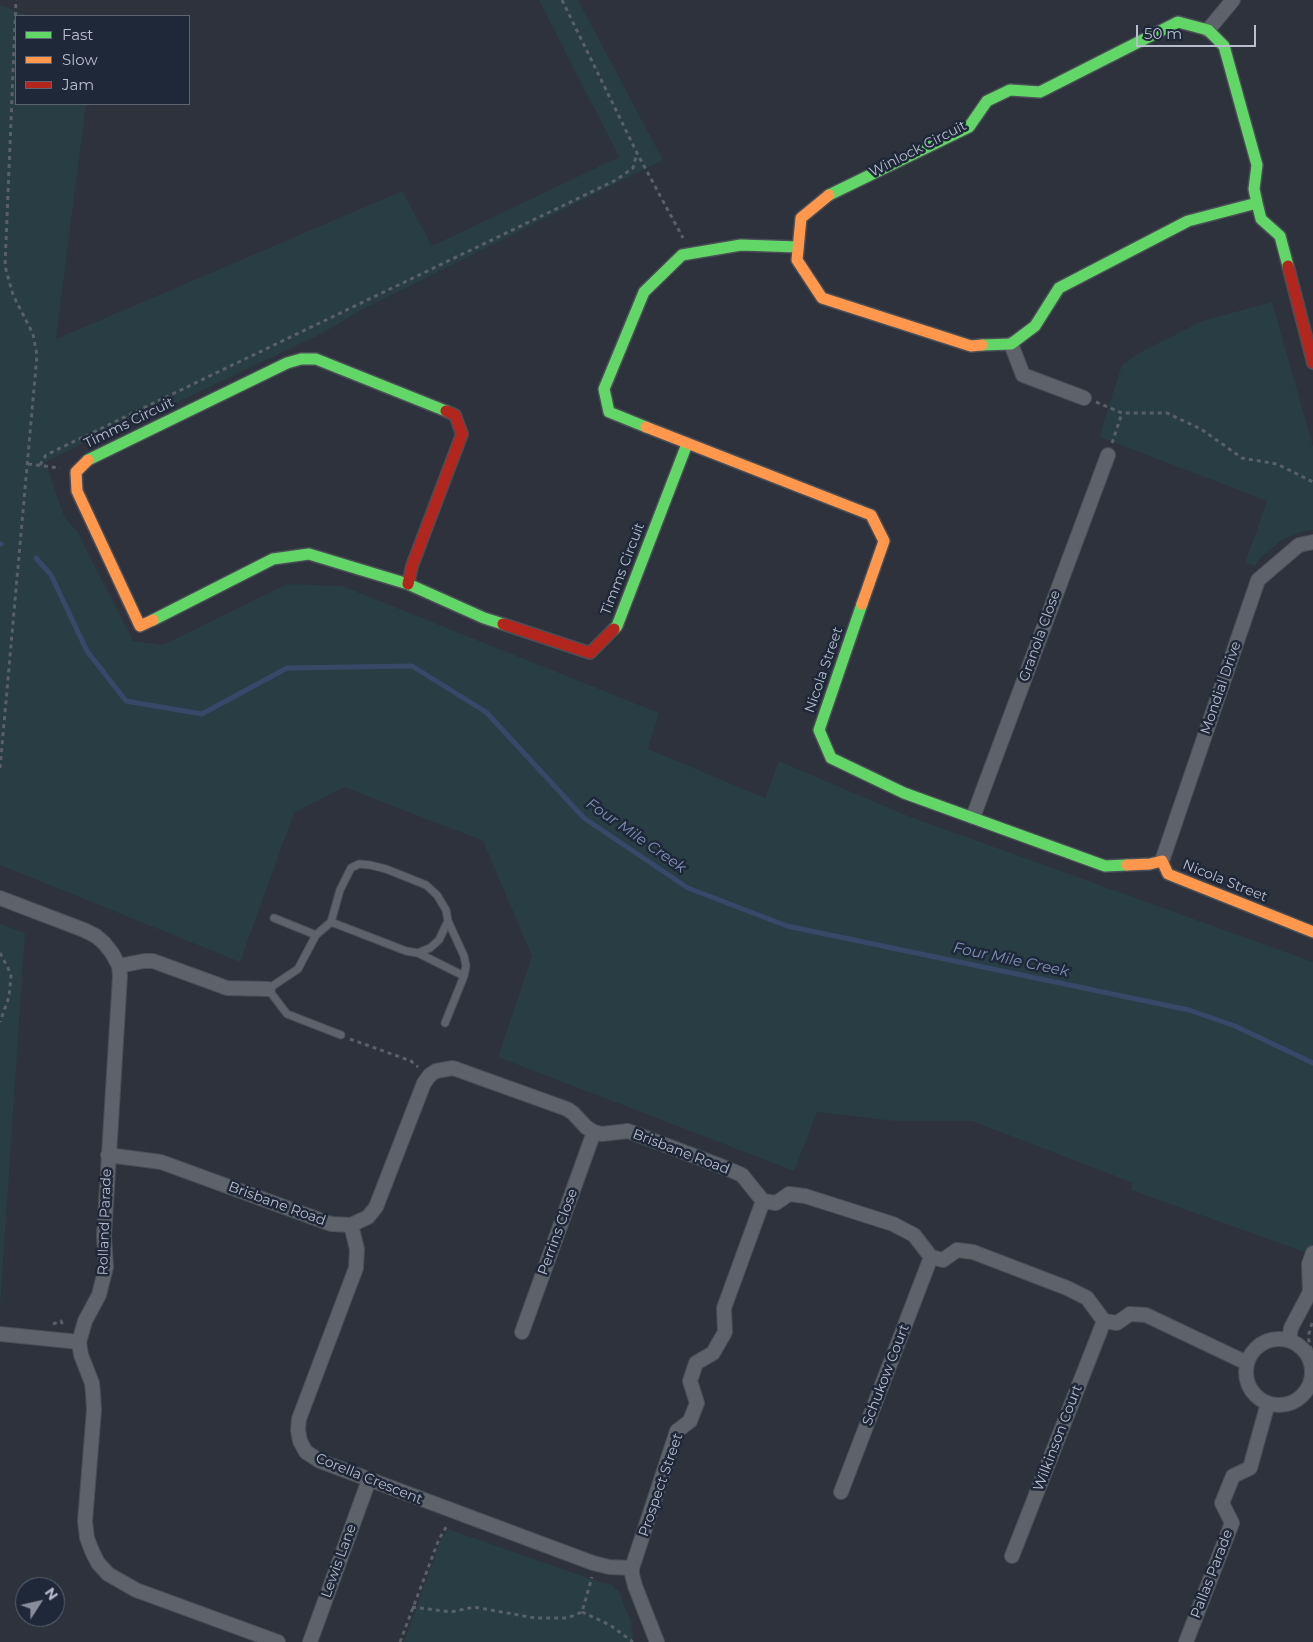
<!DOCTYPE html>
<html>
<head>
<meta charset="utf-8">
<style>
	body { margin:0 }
	#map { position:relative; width:1313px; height:1642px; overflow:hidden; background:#2d323d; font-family:Montserrat,sans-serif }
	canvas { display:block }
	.legend { position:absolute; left:15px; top:15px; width:175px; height:90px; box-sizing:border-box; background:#1f2839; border:1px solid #5c6474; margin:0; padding:6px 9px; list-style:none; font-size:15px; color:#b8becd }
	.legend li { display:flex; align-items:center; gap:10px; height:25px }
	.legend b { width:25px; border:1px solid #5c6474 }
	.north { position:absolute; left:15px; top:1577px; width:50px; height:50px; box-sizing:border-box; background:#1f2839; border:1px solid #5c6474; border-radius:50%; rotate:55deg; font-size:14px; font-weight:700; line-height:20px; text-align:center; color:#b8becd }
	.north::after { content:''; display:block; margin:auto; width:18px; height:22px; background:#878d9b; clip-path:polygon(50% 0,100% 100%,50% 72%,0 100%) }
	.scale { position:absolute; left:1136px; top:25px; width:120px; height:22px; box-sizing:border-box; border:2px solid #b8becd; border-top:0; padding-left:6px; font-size:15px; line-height:18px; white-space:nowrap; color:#b8becd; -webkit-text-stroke:4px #1f2839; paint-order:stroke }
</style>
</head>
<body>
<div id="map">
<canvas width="1313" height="1642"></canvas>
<ul class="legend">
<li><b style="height:6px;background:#63d668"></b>Fast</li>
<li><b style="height:6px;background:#ff974d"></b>Slow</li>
<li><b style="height:6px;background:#b3261e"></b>Jam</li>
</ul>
<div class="north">N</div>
<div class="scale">50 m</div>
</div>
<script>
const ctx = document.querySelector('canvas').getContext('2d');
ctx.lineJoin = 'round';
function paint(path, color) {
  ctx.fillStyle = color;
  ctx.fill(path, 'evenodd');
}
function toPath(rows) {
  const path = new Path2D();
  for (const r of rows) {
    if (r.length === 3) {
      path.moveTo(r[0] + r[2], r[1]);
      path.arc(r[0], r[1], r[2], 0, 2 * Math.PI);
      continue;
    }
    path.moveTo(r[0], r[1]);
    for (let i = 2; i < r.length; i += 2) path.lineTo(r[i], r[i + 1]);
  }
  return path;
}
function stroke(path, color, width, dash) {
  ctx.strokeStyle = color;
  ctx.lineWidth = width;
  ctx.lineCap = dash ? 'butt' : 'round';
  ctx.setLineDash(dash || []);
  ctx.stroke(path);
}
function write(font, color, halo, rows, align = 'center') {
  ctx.font = font + ' Montserrat,sans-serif';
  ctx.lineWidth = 5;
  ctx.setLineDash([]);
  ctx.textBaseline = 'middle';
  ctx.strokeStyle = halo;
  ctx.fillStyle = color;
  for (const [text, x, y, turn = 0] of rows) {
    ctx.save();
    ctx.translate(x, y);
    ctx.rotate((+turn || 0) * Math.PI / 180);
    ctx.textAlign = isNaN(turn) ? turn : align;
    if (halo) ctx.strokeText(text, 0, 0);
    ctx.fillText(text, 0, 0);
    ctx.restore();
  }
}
const green = toPath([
	[539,0,578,0,663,160,359,311,323,333,87,445,86,442,45,462,65,518,77,531,133,641,163,645,287,584,342,586,659,713,648,749,765,798,779,761,908,816,1313,962,1313,1255,1131,1190,1133,1183,972,1121,894,1121,817,1112,794,1171,498,1057,532,956,483,841,344,787,294,813,240,962,0,865,0,5,29,16,16,16,16,104,86,104,56,339,402,191,432,246,619,157],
	[1272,302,1313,447,1313,530,1297,533,1282,540,1261,557,1255,566,1245,563,1267,501,1100,437,1103,424,1122,365,1141,352,1202,321],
	[0,924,25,933,0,1307],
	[448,1529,602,1583,611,1584,619,1592,631,1622,633,1637,629,1642,404,1642,440,1542]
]);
const stream = toPath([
	[0,544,1,544],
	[36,558,51,575,87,651,126,701,202,714,287,668,412,666,486,712,584,818,688,888,787,926,1189,1010,1235,1026,1313,1063]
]);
const path = toPath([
	[562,0,637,153,683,238],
	[1096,402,1122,413,1167,413,1201,429,1242,458,1277,464,1313,482],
	[1112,443,1122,413],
	[28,464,60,468],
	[40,465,46,455,616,180,633,168,637,153],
	[0,768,37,355,33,334,13,295,5,266,16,0],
	[0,953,8,968,11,976,9,997,0,1022],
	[350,1039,411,1061,418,1067],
	[1312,1323,1308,1337,1313,1356],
	[53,1324,61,1321,64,1328],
	[412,1607,451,1612,474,1607,535,1618,567,1618,582,1612,592,1577],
	[582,1612,610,1625,633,1642],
	[400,1642,439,1539,448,1524]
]);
const lane = toPath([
	[274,918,316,935],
	[331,922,406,951,418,953,430,948,439,940,448,921,446,910,437,895,426,885,386,869,370,865,359,864,351,868,340,890,331,922,316,935,298,969,268,989,287,1014,341,1035],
	[418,953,464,976],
	[445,1023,464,976,466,966,464,956,448,921]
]);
const street = toPath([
	[1208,30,1233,0],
	[1011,344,1023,375,1084,398],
	[973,817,1108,455],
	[1162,861,1258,580,1299,545,1313,542],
	[0,898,84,930,96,936,104,943,112,953,119,966,120,976,104,1236,106,1267,99,1295,85,1321,79,1342,81,1355,92,1383,93,1393,94,1410,85,1521,87,1538,92,1551,98,1563,108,1574,136,1590,278,1642],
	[119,966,144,961,153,961,227,988,268,989],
	[108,1155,161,1162,331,1224,351,1225,368,1217,376,1207,424,1083,430,1075,436,1071,453,1068,567,1109,573,1113,586,1127,594,1132,602,1134,628,1131,726,1168,742,1175,763,1201,776,1203,789,1194,805,1196,893,1224,914,1235,931,1257,943,1260,957,1250,973,1252,1067,1288,1087,1298,1104,1321,1117,1323,1130,1314,1146,1315,1247,1363],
	[351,1225,357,1249,356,1268,299,1419,298,1430,300,1441,306,1452,320,1461,593,1563,609,1567,632,1568],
	[522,1332,594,1132],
	[0,1334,79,1342],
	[1279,1372,33],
	[1289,1340,1291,1328,1310,1292,1309,1264,1313,1253],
	[841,1492,931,1257],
	[1012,1556,1104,1321],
	[310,1642,369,1480],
	[657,1642,635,1586,632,1574,632,1568,677,1431,690,1421,697,1403,690,1381,696,1363,713,1353,725,1332,724,1308,763,1201],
	[1186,1642,1232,1523,1222,1503,1233,1476,1250,1468,1268,1403]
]);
const fast = toPath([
	[829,195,969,127,987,101,1010,90,1040,92,1178,22,1208,30,1224,46,1257,165,1254,189,1257,203],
	[982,345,1011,344,1035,326,1059,288,1188,221,1257,203,1261,219,1280,236,1288,266],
	[646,427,609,412,604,389,644,292,682,255,741,245,798,247],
	[88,460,287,363,301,359,316,359,446,411],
	[862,604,819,730,831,758,904,793,1105,866,1127,865],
	[153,620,273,559,309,554,408,584,484,618,503,624],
	[614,629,617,626,687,444]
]);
const slow = toPath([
	[829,195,801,218,797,260,822,298,971,346,982,345],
	[646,427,871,515,884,541,862,604],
	[88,460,76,472,77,491,140,626,153,620],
	[1127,865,1150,864,1162,861,1168,874,1313,932]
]);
const jam = toPath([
	[1288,266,1313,363],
	[408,584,412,566,462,434,455,415,446,411],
	[503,624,590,653,614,629]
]);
const streetNames = [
	["Winlock Circuit",918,149,-27],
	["Timms Circuit",129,423,-26],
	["Timms Circuit",623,569,-69],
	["Granola Close",1040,636,-70],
	["Nicola Street",824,670,-71],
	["Mondial Drive",1221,688,-71],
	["Nicola Street",1225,881,22],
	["Brisbane Road",681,1152,21],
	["Brisbane Road",277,1204,20],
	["Rolland Parade",105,1222,-88],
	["Perrins Close",558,1232,-70],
	["Schukow Court",886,1375,-69],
	["Wilkinson Court",1058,1438,-69],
	["Corella Crescent",369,1479,22],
	["Prospect Street",661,1485,-71],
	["Lewis Lane",339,1561,-70],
	["Pallas Parade",1212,1574,-69]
];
const waterNames = [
	["Four Mile Creek",636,836,35],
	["Four Mile Creek",1011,960,12]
];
paint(green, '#293d44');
stroke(stream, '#384868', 5);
stroke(lane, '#4a4e56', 9);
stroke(street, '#4a4e56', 16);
stroke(fast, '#4a4e56', 14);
stroke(slow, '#4a4e56', 14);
stroke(jam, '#4a4e56', 14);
stroke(path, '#5a6067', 3, [4, 4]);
stroke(lane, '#5d626b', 7);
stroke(street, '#5d626b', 14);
stroke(fast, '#63d668', 11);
stroke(slow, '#ff974d', 11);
stroke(jam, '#b3261e', 11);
write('14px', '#b8becd', '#1f2839', streetNames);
write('italic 15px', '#7e91b5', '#1f2839', waterNames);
</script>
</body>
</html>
